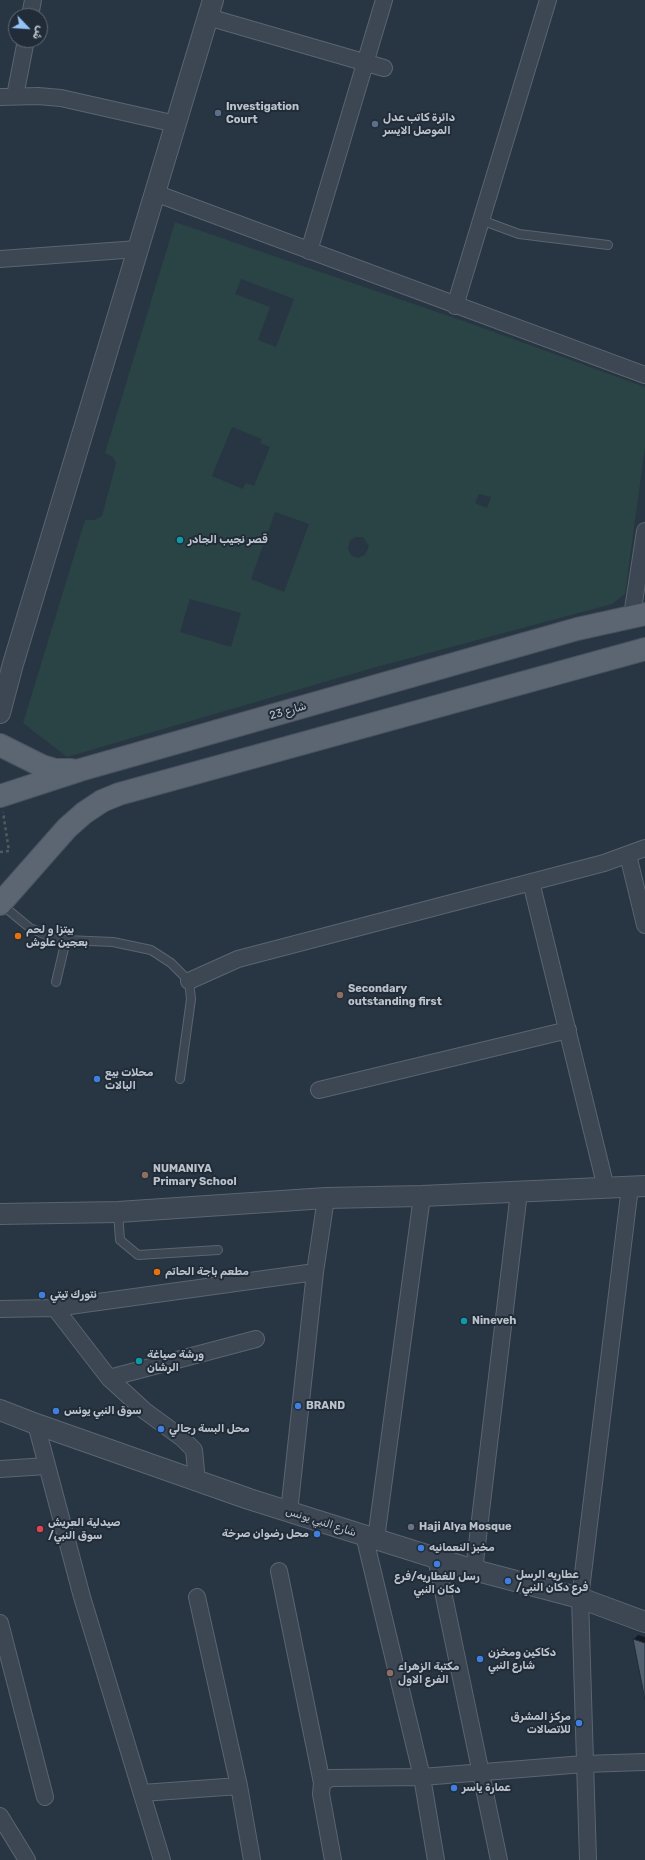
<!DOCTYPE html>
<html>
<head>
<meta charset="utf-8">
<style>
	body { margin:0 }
	#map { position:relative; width:645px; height:1860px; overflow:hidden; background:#283643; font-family:Rubik,"Noto Sans Arabic",sans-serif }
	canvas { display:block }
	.north { position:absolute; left:8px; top:8px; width:40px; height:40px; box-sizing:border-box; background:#212c38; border:1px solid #5e6873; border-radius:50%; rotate:115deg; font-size:11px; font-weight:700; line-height:16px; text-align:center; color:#bac2cc }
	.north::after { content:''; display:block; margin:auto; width:14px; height:18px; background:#95c2f6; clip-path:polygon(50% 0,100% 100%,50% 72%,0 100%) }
</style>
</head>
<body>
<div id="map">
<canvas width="645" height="1860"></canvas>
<div class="north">ش</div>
</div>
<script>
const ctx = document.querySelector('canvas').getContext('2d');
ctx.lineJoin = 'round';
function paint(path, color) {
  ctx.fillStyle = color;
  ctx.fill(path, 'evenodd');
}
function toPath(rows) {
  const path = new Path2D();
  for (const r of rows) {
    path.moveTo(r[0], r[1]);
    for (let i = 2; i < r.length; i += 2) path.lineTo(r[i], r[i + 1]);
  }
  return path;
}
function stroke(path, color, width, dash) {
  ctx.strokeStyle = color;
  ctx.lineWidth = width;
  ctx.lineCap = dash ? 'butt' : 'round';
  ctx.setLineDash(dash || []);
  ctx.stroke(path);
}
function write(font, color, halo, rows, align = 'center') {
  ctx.font = font + ' Rubik,"Noto Sans Arabic",sans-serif';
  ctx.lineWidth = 4;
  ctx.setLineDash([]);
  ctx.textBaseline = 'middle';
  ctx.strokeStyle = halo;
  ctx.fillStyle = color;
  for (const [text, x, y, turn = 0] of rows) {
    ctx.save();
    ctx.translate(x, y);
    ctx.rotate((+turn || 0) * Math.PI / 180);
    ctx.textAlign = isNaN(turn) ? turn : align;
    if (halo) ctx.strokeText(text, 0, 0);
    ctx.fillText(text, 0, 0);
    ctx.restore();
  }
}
const green = toPath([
	[175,222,472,324,645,387,645,447,625,594,612,604,369,669,67,757,23,723,85,520,94,520,102,516,116,463,113,457,105,453],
	[241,279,294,299,276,347,258,340,270,307,235,294],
	[232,427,262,439,260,443,270,447,254,486,246,483,243,489,212,476],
	[479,494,491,497,487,508,475,503],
	[275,512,309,524,284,592,251,579],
	[356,537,363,537,369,546,365,555,358,558,352,556,348,550,350,540],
	[190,599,241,613,231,647,180,632]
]);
const shadow = toPath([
	[638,1635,645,1637,645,1691,634,1639]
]);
const building = toPath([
	[633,1639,645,1643,645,1700,633,1639]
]);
const path = toPath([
	[0,852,9,851,3,812]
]);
const service = toPath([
	[481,220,519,234,608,245],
	[1,904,30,928,46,935,66,940,113,942,151,950,171,963,189,981,191,999,180,1079],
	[56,982,66,940],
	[118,1212,120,1240,138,1255,218,1250]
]);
const minor = toPath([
	[30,16,33,0],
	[208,17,384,68],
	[15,96,26,40],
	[0,97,38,96,61,98,176,124],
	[155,193,645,375],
	[309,251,384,0],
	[0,259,138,249],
	[455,306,548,0],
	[633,609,645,531],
	[628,855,645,925],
	[531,882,606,1188],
	[189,981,238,959,604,863,645,848],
	[319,1090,568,1030],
	[55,1308,109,1378,145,1411,182,1438,194,1450,197,1481],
	[0,1309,55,1308,315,1272],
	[109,1378,256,1339],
	[36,1424,82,1597,162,1860],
	[0,1469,47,1466],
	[289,1512,315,1272,326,1198],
	[364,1535,422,1777,436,1860],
	[376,1539,422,1196],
	[436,1558,499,1860],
	[474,1570,519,1192],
	[279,1571,322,1783],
	[197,1597,239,1786,252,1860],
	[0,1623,45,1797],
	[142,1793,239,1786],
	[0,1816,27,1860],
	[333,1860,321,1794,322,1783,331,1778,422,1777,584,1764,645,1762],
	[588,1860,580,1598,630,1187]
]);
const tertiary = toPath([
	[0,713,13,664,213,0],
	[0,1214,118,1212,326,1198,422,1196,645,1186],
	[0,1410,36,1424,249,1499,474,1570,580,1598,645,1622]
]);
const primary = toPath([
	[0,745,42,766,55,770,71,770],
	[0,796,80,770,577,629,645,614],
	[0,904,67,828,84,813,102,801,119,794,645,649]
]);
const markers = [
	[218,113,4,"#5c6f8a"],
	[375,124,4,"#5c6f8a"],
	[180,540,4,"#0f9aa8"],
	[18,936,4,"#e8710a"],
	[340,995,4,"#8d6e63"],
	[97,1079,4,"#3f7fe0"],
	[145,1175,4,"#8d6e63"],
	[157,1272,4,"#e8710a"],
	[42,1295,4,"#3f7fe0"],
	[464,1321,4,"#0f9aa8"],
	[139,1361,4,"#0f9aa8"],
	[298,1406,4,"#3f7fe0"],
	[56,1411,4,"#3f7fe0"],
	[161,1429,4,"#3f7fe0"],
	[411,1527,4,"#6b7280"],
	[40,1529,4,"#e0444e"],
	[317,1534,4,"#3f7fe0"],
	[421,1548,4,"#3f7fe0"],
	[437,1564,4,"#3f7fe0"],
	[508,1581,4,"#3f7fe0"],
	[480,1659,4,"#3f7fe0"],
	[390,1673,4,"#8d6e63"],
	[579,1723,4,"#3f7fe0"],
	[454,1788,4,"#3f7fe0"]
];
const poiNames = [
	["Investigation",226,107],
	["Court",226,120],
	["دائرة كاتب عدل",383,118],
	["الموصل الايسر",383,131],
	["قصر نجيب الجادر",188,540],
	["بيتزا و لحم",26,930],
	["بعجين علوش",26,943],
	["Secondary",348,989],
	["outstanding first",348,1002],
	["محلات بيع",105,1073],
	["البالات",105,1086],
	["NUMANIYA",153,1169],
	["Primary School",153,1182],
	["مطعم باجة الحاتم",165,1272],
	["نتورك تيتي",50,1295],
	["Nineveh",472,1321],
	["ورشة صياغة",147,1355],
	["الرشان",147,1368],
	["BRAND",306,1406],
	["سوق النبي يونس",64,1411],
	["محل البسة رجالي",169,1429],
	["صيدلية العريش",48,1523],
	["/سوق النبي",48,1536],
	["Haji Alya Mosque",419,1527],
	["محل رضوان صرخة",309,1534,"right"],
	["مخبز النعمانيه",429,1548],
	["عطاريه الرسل",516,1575],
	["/فرع دكان النبي",516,1588],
	["رسل للغطاريه/فرع",437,1577,"center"],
	["دكان النبي",437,1590,"center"],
	["دكاكين ومخزن",488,1653],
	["شارع النبي",488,1666],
	["مكتبة الزهراء",398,1667],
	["الفرع الاول",398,1680],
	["مركز المشرق",571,1717,"right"],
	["للاتصالات",571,1730,"right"],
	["عمارة ياسر",462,1788]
];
const streetNames = [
	["شارع 23",288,711,-16],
	["شارع النبي يونس",321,1522,18]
];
paint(green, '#2a4344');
paint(shadow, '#0007');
paint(building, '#515f6e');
stroke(building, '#232e3a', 1);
stroke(service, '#5b6570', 10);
stroke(minor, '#5b6570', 18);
stroke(tertiary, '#5b6570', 22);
stroke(primary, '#49535f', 24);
stroke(path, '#485f60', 2.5, [3, 3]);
stroke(service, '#3c4753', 8);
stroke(minor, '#3c4753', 16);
stroke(tertiary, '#3c4753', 20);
stroke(primary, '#5b6672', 22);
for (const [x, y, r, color] of markers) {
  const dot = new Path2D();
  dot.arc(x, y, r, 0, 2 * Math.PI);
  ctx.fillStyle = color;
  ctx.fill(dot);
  stroke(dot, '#212c38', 1.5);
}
write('bold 11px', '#bac2cc', '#212c38', poiNames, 'left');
write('11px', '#bac2cc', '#212c38', streetNames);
</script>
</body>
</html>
